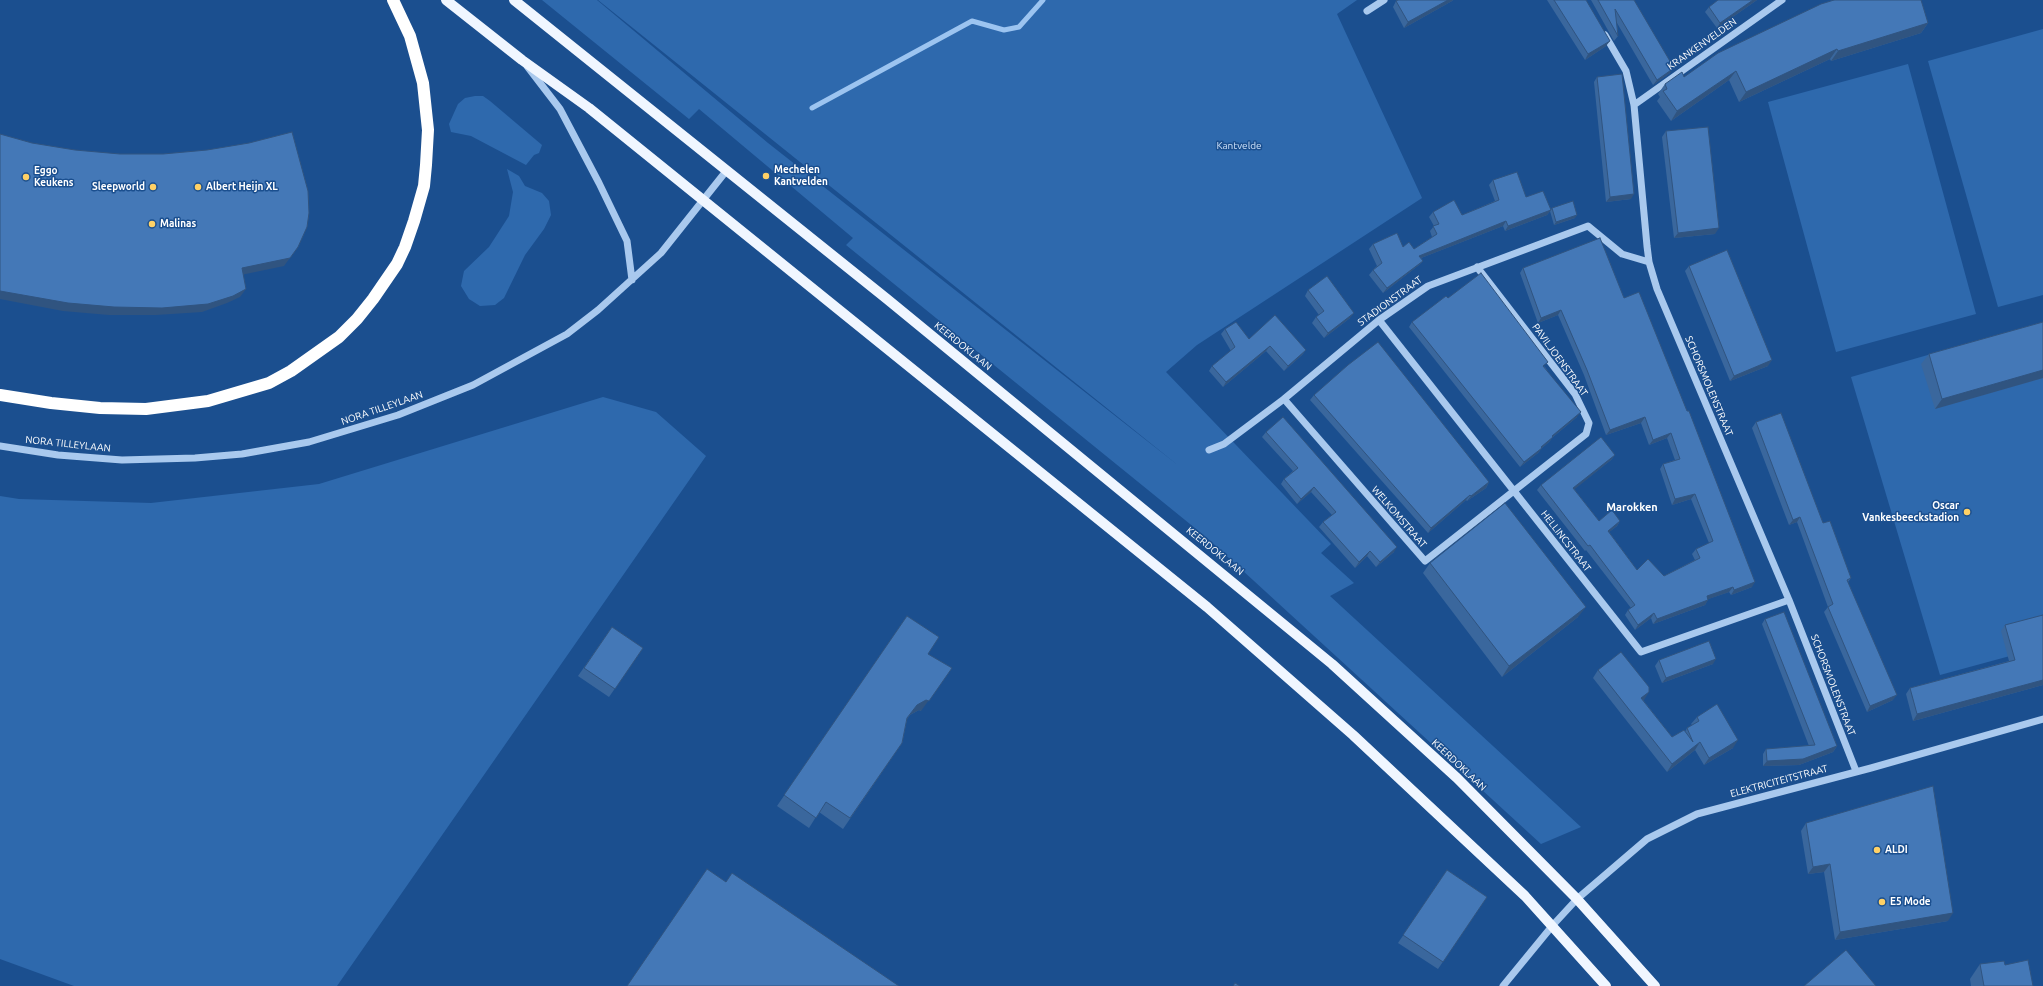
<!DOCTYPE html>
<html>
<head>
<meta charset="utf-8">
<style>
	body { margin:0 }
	canvas { display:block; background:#1b4f8f }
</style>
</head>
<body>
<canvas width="2043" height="986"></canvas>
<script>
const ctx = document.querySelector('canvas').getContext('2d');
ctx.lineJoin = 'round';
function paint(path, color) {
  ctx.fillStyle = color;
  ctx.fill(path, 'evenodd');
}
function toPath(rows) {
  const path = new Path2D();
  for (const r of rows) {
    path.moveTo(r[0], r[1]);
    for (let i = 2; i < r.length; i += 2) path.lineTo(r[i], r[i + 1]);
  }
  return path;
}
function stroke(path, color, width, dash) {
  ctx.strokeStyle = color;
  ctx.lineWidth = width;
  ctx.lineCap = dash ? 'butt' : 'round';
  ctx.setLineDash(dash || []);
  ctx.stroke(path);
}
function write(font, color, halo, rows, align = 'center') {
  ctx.font = font + ' Ubuntu,sans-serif';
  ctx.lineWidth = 3;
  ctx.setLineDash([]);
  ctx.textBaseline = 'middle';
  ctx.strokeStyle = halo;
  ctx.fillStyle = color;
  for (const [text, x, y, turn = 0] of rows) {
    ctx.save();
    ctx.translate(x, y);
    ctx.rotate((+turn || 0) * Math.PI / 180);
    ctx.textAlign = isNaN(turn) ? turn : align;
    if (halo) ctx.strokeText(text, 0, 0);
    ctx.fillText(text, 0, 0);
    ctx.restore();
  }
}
const green = toPath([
	[542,0,597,0,768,143,1179,466,598,0,1357,0,1337,14,1422,198,1197,345,1166,372,1331,544,1321,553,1354,583,1330,596,1581,827,1541,844,1206,537,846,245,853,238,699,109,689,119],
	[2043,29,2043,295,1998,307,1928,61],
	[1908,64,1976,314,1836,352,1768,102],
	[475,96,483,96,490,101,542,145,539,153,534,155,526,165,471,136,451,132,449,124,458,104,465,98],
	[507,169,519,176,525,186,542,193,549,201,551,215,544,229,525,255,504,298,495,305,480,306,469,299,461,286,464,271,489,247,509,216,513,192],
	[2043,322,2043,647,1940,675,1851,377],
	[603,397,656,412,706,456,337,986,74,986,0,959,0,496,19,499,151,503,319,484]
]);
const stream = toPath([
	[812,108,972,21,1004,30,1019,27,1043,0]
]);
const minor = toPath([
	[1367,11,1384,0],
	[1605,35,1626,71,1634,105,1647,246,1649,262,1657,289,1789,600,1856,771],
	[527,66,560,109,599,183,627,241,632,280],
	[1634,105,1782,0],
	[1379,320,1641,652,1789,600],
	[1284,399,1425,561,1586,434,1589,423,1575,394,1477,267],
	[0,446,58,455,122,460,195,458,242,454,309,442,398,415,473,385,567,334,598,310,661,253,727,170],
	[1209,450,1224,444,1284,399,1379,320,1428,286,1588,226,1622,254,1649,262],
	[1503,986,1553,925,1577,899,1647,839,1697,814,1871,768,2043,719]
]);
const major = toPath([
	[446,0,522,60,589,108,1207,607,1353,735,1525,896,1606,986],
	[514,0,887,299,1332,664,1457,778,1577,899,1655,986]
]);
const highway = toPath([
	[0,395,51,403,100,408,146,409,208,401,269,383,291,371,339,337,357,319,373,299,397,264,405,247,414,221,424,186,426,165,428,130,423,83,410,36,393,0]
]);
const wall = toPath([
	[1398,0,1453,0,1452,1,1404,28,1393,7,1396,1],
	[1547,0,1586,0,1606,46,1585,60],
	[1591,0,1634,0,1670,73,1653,85,1617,23,1618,36,1614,41],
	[1718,0,1757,0,1717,28,1705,12,1709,7],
	[1928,23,1921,33,1831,61,1830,59,1739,102,1729,80,1671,121,1657,101,1660,97,1658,94,1665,84,1684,77],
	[1597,77,1631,199,1606,202,1594,82],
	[1666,131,1715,234,1674,238,1662,137],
	[1493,180,1551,210,1552,208,1575,218,1554,225,1550,211,1547,215,1505,231,1503,226,1421,258,1423,261,1419,265,1383,293,1369,275,1373,270,1377,266,1369,249,1373,244,1403,247,1414,249,1432,237,1430,231,1434,226,1429,217,1433,212,1462,215,1495,201,1489,185],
	[1689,266,1768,366,1730,381,1685,271],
	[1523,268,1624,298,1752,587,1731,595,1729,592,1708,599,1705,605,1653,624,1651,618,1635,630,1625,615,1628,610,1631,608,1586,550,1585,551,1537,490,1541,485,1615,455,1611,460,1574,489,1599,521,1620,521,1617,526,1609,532,1637,570,1664,576,1695,560,1692,554,1696,549,1709,543,1691,499,1672,505,1660,469,1663,464,1675,460,1667,438,1649,445,1641,423,1606,435,1584,375,1558,315,1538,323,1520,273],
	[1308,290,1350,318,1324,338,1312,323,1316,317,1319,315,1305,296],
	[1448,298,1545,367,1577,417,1553,437,1549,442,1542,448,1538,453,1520,467,1409,327,1412,322],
	[2043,322,2043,378,1935,409,1921,364,1929,354],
	[1225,329,1249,339,1306,350,1302,355,1284,371,1266,351,1223,387,1209,371,1212,366,1231,351,1221,334],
	[1314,395,1489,482,1486,488,1467,501,1466,500,1428,533,1310,400],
	[1756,422,1823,523,1851,578,1848,582,1893,700,1867,712,1824,612,1828,607,1797,522,1789,525,1752,428],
	[1266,432,1394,552,1376,567,1367,556,1355,568,1319,527,1323,522,1332,515,1311,492,1297,504,1281,484,1284,479,1293,471,1262,437],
	[1430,563,1578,617,1502,677,1423,573],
	[2043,615,2043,685,1913,721,1906,694,1910,688,2009,661,2001,631,2005,625],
	[907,616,928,654,921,711,919,710,910,715,907,719,902,743,843,829,819,812,809,828,777,806],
	[1765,619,1837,746,1833,752,1799,765,1763,766,1763,754,1766,749,1809,746,1762,624],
	[612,627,643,648,609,697,578,676],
	[1659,660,1713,664,1662,683,1655,666],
	[1598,670,1643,700,1672,737,1685,732,1687,728,1692,725,1691,724,1697,717,1733,748,1704,765,1695,750,1667,772,1593,678],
	[1806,823,1948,921,1835,940,1824,872,1808,874,1801,831],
	[1447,870,1487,897,1438,969,1398,943],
	[1980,964,2005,965,2033,986,1971,986,1970,979]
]);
const shadedWall = toPath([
	[1448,0,1453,0,1452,1,1404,28,1408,22],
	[1753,0,1757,0,1717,28,1720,23],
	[1928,23,1921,33,1831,61,1838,51],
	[1610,41,1606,46,1585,60,1588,54],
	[1837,49,1830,59,1739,102,1746,92],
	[1674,68,1670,73,1653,85,1657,80],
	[1736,71,1729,80,1671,121,1677,111],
	[1634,194,1631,199,1606,202,1610,197],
	[1551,210,1547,215,1505,231,1508,226],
	[1577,215,1575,218,1554,225,1556,222],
	[1506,221,1503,226,1416,260,1419,256],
	[1719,228,1715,234,1674,238,1678,233],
	[298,247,284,266,236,276,242,268],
	[1423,261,1419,265,1383,293,1387,288],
	[246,289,240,297,227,303,202,312,156,315,109,315,63,311,0,299,0,291],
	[1561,310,1558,315,1538,323,1541,318],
	[1354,313,1350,318,1324,338,1328,333],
	[1270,346,1266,351,1223,387,1226,382],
	[1306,350,1302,355,1284,371,1288,366],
	[1772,360,1768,366,1730,381,1734,376],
	[2043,370,2043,378,1935,409,1942,399],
	[1581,412,1577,417,1548,441,1552,436],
	[1645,417,1641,423,1606,435,1610,430],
	[1671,433,1667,438,1649,445,1653,440],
	[1553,437,1549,442,1542,448,1538,453,1520,467,1524,462,1541,447],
	[1615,455,1611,460,1570,493,1573,488],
	[1489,482,1486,488,1467,501,1471,496],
	[1314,487,1311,492,1297,504,1301,499],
	[1695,494,1691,499,1672,505,1675,499],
	[1470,495,1466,500,1428,533,1431,528],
	[1800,517,1797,522,1789,525,1793,520],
	[1620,521,1617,526,1604,536,1608,531],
	[1397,547,1394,552,1376,567,1380,562],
	[1370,551,1367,556,1355,568,1359,562],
	[1755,582,1752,587,1731,595,1734,590],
	[1733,587,1729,592,1703,601,1707,596],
	[1708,600,1705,605,1653,624,1657,619],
	[1586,607,1578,617,1502,677,1509,666],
	[1654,613,1651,618,1635,630,1638,625],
	[1716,659,1713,664,1662,683,1666,678],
	[952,668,921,711,919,710,910,715,900,728,917,705],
	[2043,680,2043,685,1913,721,1917,714],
	[1649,692,1644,700,1636,706,1641,698],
	[1897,695,1893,700,1867,712,1870,706],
	[1738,740,1733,748,1704,765,1709,758],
	[1700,742,1695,750,1667,772,1672,764],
	[1837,746,1833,752,1799,765,1763,766,1767,761],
	[1830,864,1824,872,1808,874,1813,867],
	[1953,913,1948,921,1835,940,1840,932]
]);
const building = toPath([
	[1398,0,1448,0,1408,22,1396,1,1398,0],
	[1554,0,1586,0,1610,41,1588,54,1554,0],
	[1598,0,1634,0,1674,68,1657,80,1615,9,1618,36,1598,0],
	[1718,0,1753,0,1720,23,1709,7,1718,0],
	[1834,0,1921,0,1928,23,1838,51,1837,49,1746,92,1736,71,1677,111,1663,91,1667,89,1665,84,1682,72,1684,77,1718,53,1821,4,1834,0],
	[1622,74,1634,194,1610,197,1597,77,1622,74],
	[1708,127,1719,228,1678,233,1666,131,1708,127],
	[292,132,308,191,309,213,307,227,298,247,290,258,242,268,246,289,233,296,208,304,162,308,114,307,68,303,0,291,0,134,32,143,75,150,120,154,163,154,207,150,249,143,292,132],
	[1517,172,1526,197,1543,191,1551,210,1508,226,1506,221,1419,256,1423,261,1387,288,1373,270,1382,263,1373,244,1397,233,1403,247,1409,242,1414,249,1437,234,1433,226,1439,224,1433,212,1454,200,1462,215,1499,200,1493,180,1517,172],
	[1573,201,1577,215,1556,222,1552,208,1573,201],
	[1600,238,1624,298,1639,292,1687,411,1689,411,1755,582,1734,590,1733,587,1707,596,1708,600,1657,619,1654,613,1638,625,1628,610,1635,605,1590,545,1588,546,1541,485,1601,437,1615,455,1573,488,1599,521,1612,510,1620,521,1608,531,1637,570,1648,559,1664,576,1700,558,1696,549,1713,541,1695,494,1675,499,1663,464,1680,459,1671,433,1653,440,1645,417,1610,430,1587,370,1561,310,1541,318,1523,268,1600,238],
	[1727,250,1772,360,1734,376,1689,266,1727,250],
	[1481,273,1548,362,1543,366,1581,412,1552,436,1553,437,1541,447,1542,448,1524,462,1412,322,1446,296,1448,298,1481,273],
	[1327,276,1354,313,1328,333,1316,317,1324,311,1308,290,1327,276],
	[1275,315,1306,350,1288,366,1270,346,1226,382,1212,366,1235,347,1225,329,1236,322,1249,339,1275,315],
	[2043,322,2043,370,1942,399,1929,354,2043,322],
	[1378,342,1489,482,1471,496,1470,495,1431,528,1314,395,1348,365,1378,342],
	[1781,413,1823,523,1830,521,1851,578,1847,580,1897,695,1870,706,1828,607,1833,604,1800,517,1793,520,1756,422,1781,413],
	[1283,417,1397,547,1380,562,1370,551,1359,562,1323,522,1336,512,1314,487,1301,499,1284,479,1298,468,1266,432,1283,417],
	[1505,503,1586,607,1509,666,1430,563,1505,503],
	[1784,612,1837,746,1803,759,1767,761,1766,749,1815,745,1765,619,1784,612],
	[2043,615,2043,680,1917,714,1910,688,2015,660,2005,625,2043,615],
	[907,616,939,637,928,654,952,668,929,701,926,700,917,705,907,718,902,743,850,818,826,802,816,818,784,795,907,616],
	[612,627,643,648,615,689,584,668,612,627],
	[1709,641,1716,659,1666,678,1659,660,1709,641],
	[1621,652,1649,687,1649,692,1641,698,1672,737,1684,730,1693,742,1687,728,1699,721,1697,717,1717,704,1738,740,1709,758,1700,742,1672,764,1598,670,1621,652],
	[1933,786,1953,913,1840,932,1830,864,1813,867,1806,823,1933,786],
	[707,869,726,882,732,873,899,986,627,986,707,869],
	[1447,870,1487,897,1443,962,1403,935,1447,870],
	[1846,950,1876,986,1804,986,1846,950],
	[2028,960,2033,986,1984,986,1980,964,2004,961,2005,965,2028,960],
	[1235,983,1240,986,1233,986,1235,983]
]);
const markers = [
	[766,176,4,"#ffd166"],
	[26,177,4,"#ffd166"],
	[153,187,4,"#ffd166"],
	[198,187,4,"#ffd166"],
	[152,224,4,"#ffd166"],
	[1967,512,4,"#ffd166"],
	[1877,850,4,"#ffd166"],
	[1882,902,4,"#ffd166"]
];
const streetNames = [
	["KRANKENVELDEN",1702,44,-35],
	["STADIONSTRAAT",1390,301,-36],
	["KEERDOKLAAN",963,346,39],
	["PAVILJOENSTRAAT",1560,360,54],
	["SCHORSMOLENSTRAAT",1709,386,67],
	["NORA TILLEYLAAN",382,408,-19],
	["NORA TILLEYLAAN",68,444,6],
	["WELKOMSTRAAT",1399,517,49],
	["HELLINCSTRAAT",1566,541,52],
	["KEERDOKLAAN",1215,551,39],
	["SCHORSMOLENSTRAAT",1833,685,69],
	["KEERDOKLAAN",1459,765,43],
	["ELEKTRICITEITSTRAAT",1779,781,-15]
];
const parkNames = [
	["Kantvelde",1239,146]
];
const poiNames = [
	["Mechelen",774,170],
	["Kantvelden",774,182],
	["Eggo",34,171],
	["Keukens",34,183],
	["Sleepworld",145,187,"right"],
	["Albert Heijn XL",206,187],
	["Malinas",160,224],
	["Oscar",1959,506,"right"],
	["Vankesbeeckstadion",1959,518,"right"],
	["ALDI",1885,850],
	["E5 Mode",1890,902]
];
const neighbourhoodNames = [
	["Marokken",1632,507]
];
paint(green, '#2e69ad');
stroke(stream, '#9cc4f0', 5);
stroke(minor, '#a9c9ee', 7);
stroke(major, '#f0f6ff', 10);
stroke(highway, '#fff', 12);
paint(wall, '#3a679d');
paint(shadedWall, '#305480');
paint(building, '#4478b7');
stroke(building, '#305480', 1);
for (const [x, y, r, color] of markers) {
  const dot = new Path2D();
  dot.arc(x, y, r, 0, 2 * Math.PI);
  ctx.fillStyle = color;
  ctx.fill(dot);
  stroke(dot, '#1b4f8f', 1.5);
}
write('10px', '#fff', '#1b4f8f', streetNames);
write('10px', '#cfe3fa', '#1b4f8f', parkNames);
write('bold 10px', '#fff', '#1b4f8f', poiNames, 'left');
write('bold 11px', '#fff', '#1b4f8f', neighbourhoodNames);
</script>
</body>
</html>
